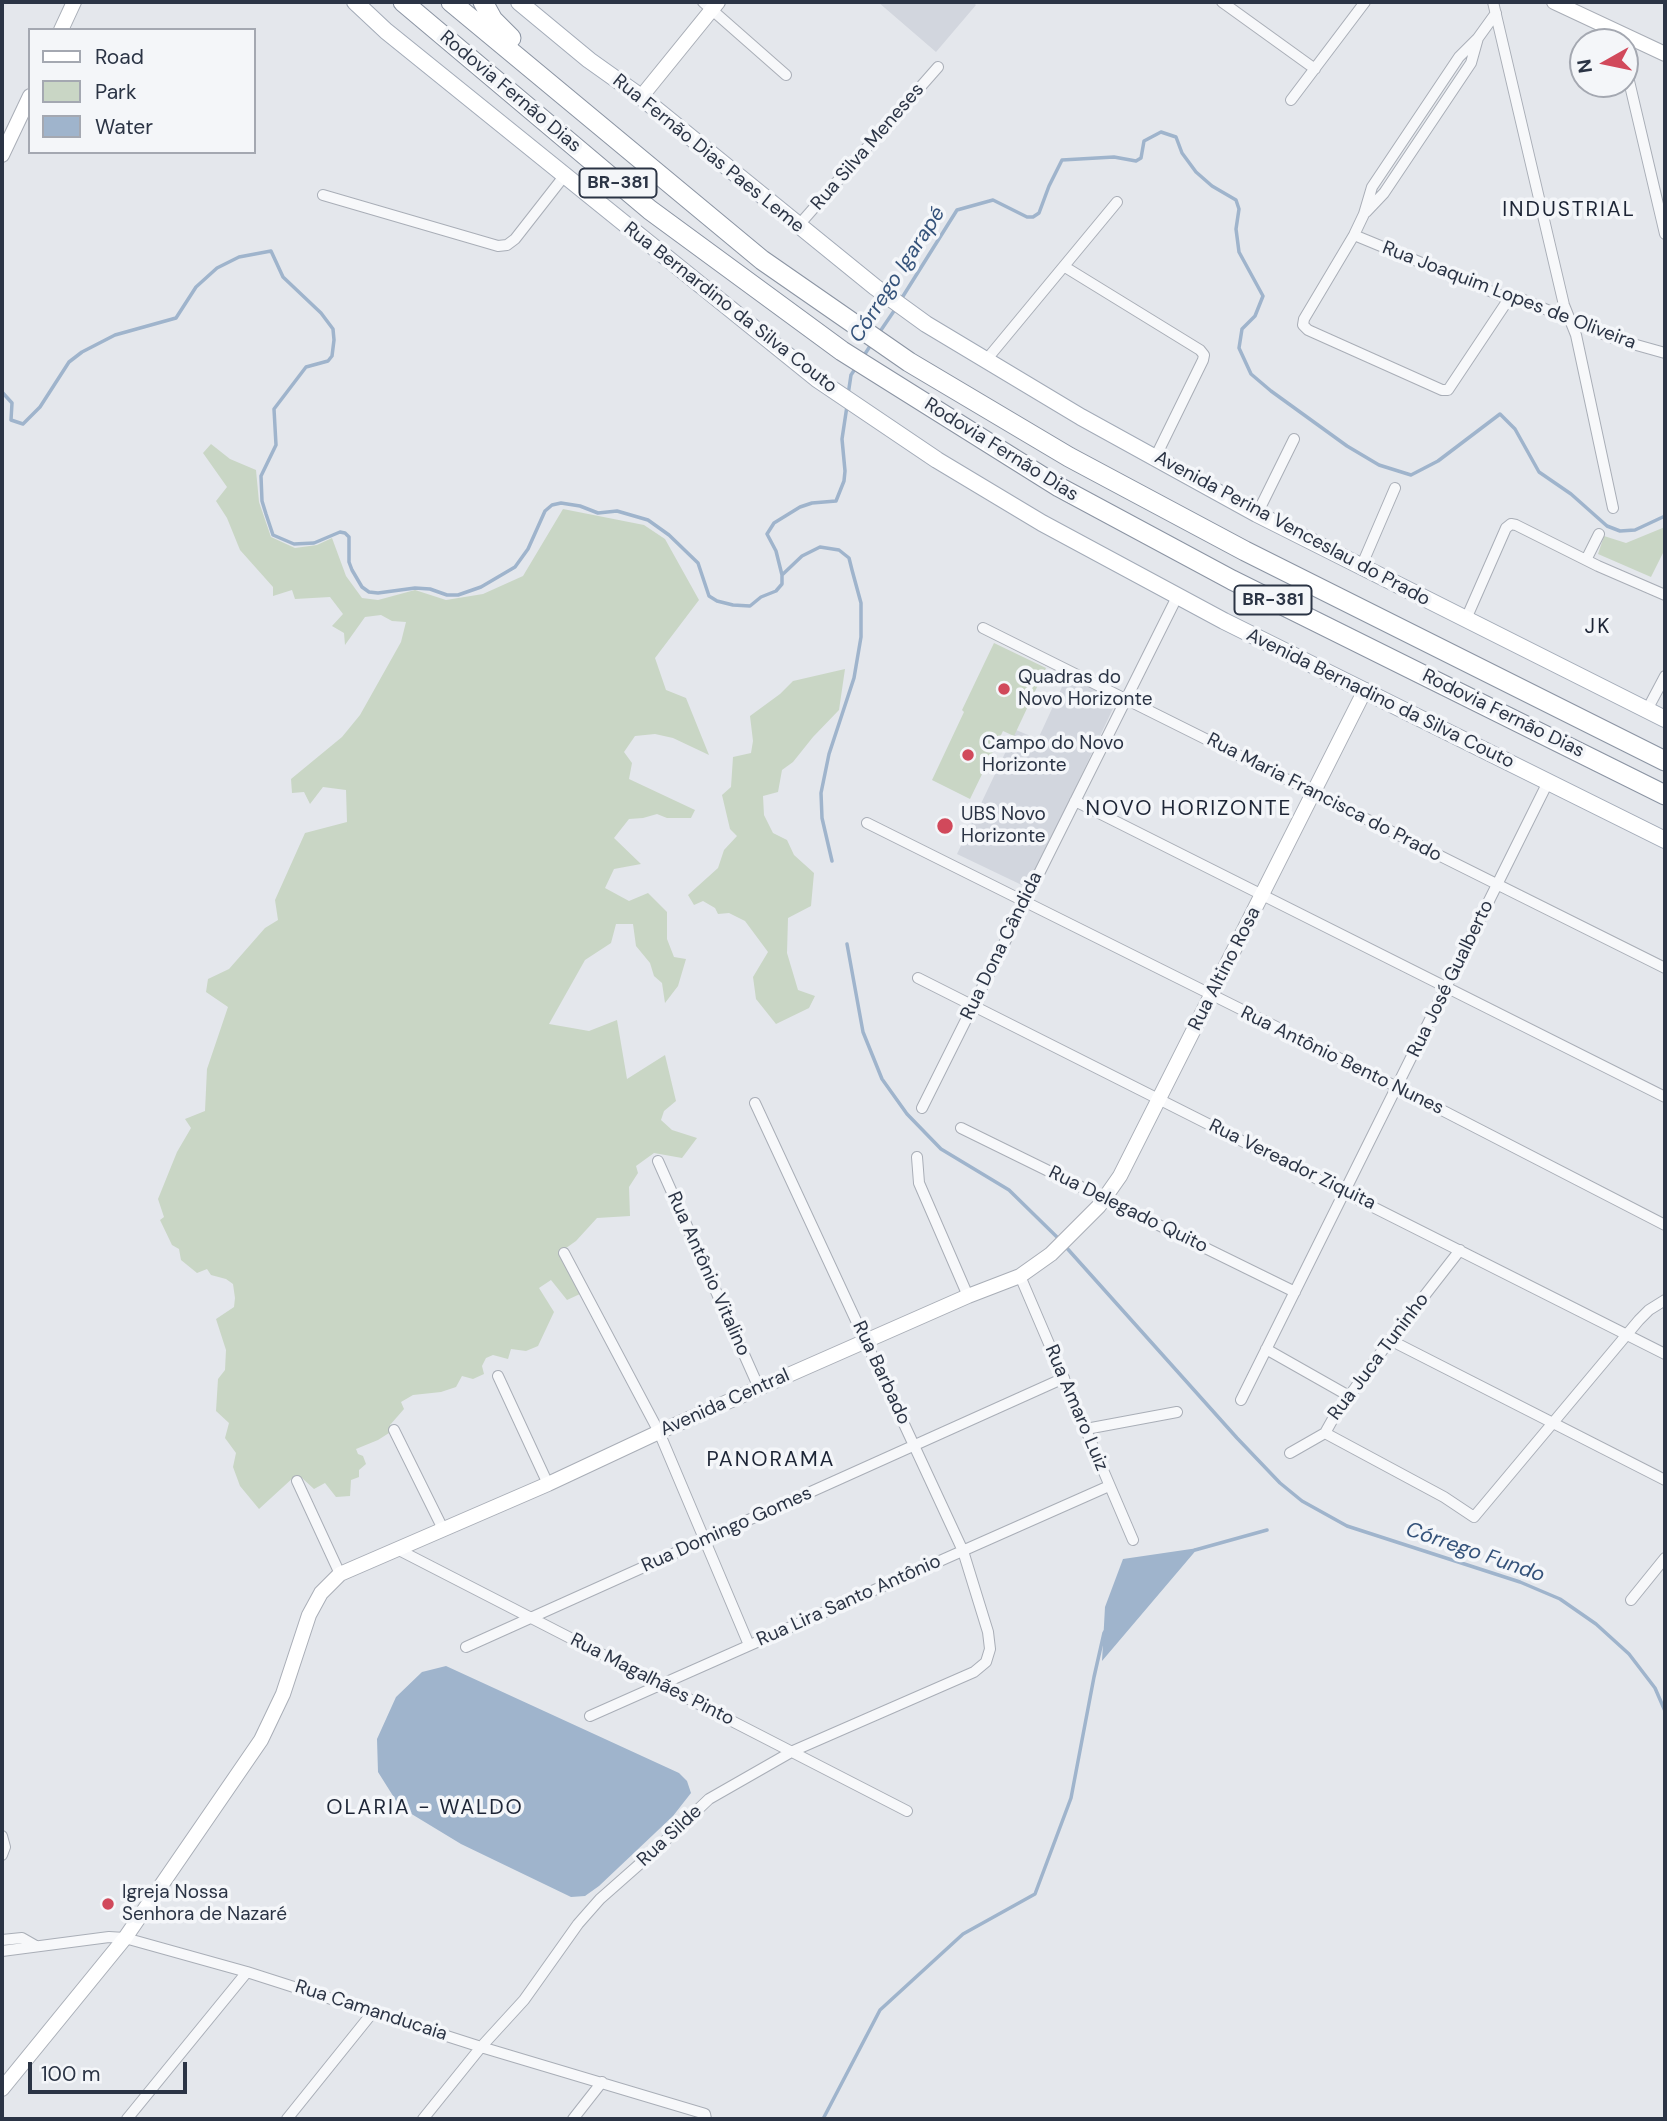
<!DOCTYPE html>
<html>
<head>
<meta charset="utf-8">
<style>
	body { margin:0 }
	#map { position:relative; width:1667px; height:2121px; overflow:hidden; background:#e4e7ec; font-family:"DM Sans",sans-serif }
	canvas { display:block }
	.frame { position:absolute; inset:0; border:4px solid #2b3445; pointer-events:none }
	.legend { position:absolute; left:28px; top:28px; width:228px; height:126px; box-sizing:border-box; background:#f4f6f9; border:2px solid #a4a8b1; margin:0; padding:9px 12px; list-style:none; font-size:21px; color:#2b3445 }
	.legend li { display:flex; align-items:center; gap:14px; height:35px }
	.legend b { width:35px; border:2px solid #a4a8b1 }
	.north { position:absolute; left:1569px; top:28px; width:70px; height:70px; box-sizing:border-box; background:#f4f6f9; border:2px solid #a4a8b1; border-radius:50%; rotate:261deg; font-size:19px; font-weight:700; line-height:28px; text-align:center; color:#2b3445 }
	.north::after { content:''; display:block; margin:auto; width:24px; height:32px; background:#d1495b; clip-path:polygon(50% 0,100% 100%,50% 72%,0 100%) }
	.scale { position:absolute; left:28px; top:2062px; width:159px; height:32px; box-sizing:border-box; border:4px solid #2b3445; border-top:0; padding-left:9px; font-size:21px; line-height:24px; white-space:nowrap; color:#2b3445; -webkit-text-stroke:5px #f4f6f9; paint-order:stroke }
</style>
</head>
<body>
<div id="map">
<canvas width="1667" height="2121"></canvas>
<div class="frame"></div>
<ul class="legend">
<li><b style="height:9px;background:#fff"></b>Road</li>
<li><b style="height:19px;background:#c9d6c5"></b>Park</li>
<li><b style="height:19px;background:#9fb4cc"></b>Water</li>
</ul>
<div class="north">N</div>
<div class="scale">100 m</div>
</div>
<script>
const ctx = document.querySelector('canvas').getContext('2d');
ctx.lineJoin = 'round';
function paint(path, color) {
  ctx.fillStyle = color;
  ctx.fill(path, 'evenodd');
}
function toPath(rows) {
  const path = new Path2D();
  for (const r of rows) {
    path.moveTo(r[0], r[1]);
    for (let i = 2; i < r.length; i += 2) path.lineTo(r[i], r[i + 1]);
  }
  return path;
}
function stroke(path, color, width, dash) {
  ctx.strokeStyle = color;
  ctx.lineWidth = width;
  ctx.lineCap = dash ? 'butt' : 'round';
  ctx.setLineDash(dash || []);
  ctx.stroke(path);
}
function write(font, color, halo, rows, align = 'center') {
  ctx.font = font + ' "DM Sans",sans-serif';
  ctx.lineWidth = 7;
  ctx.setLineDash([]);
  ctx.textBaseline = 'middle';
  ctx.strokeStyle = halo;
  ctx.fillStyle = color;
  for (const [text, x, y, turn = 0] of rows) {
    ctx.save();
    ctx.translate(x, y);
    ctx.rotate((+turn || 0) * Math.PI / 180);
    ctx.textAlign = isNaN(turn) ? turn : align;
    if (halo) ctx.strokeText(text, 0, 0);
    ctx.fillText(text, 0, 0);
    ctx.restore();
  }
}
const built = toPath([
	[878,2,973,2,976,5,936,52],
	[1067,676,1117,700,1028,888,957,854,1016,730,1038,739]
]);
const green = toPath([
	[211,444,230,459,256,470,259,502,271,537,295,548,317,545,332,538,346,576,362,598,378,600,415,590,446,600,483,594,523,576,563,509,644,525,665,539,699,600,655,658,666,690,686,698,709,755,673,738,655,734,635,736,624,752,632,763,629,779,695,810,691,818,667,818,657,814,643,818,629,819,614,838,641,864,614,869,605,888,629,901,648,893,667,912,667,939,674,957,686,959,678,986,665,1003,662,983,654,976,650,963,636,946,633,924,616,924,611,943,585,960,549,1024,589,1031,617,1020,627,1079,665,1055,676,1101,664,1111,661,1120,672,1130,697,1138,682,1158,654,1153,636,1166,638,1173,629,1187,630,1216,597,1218,576,1241,559,1253,580,1294,567,1300,551,1280,539,1288,554,1312,538,1346,526,1351,511,1349,508,1359,493,1355,486,1358,482,1366,484,1374,473,1379,462,1376,456,1387,441,1392,413,1395,401,1402,404,1409,390,1425,389,1433,378,1440,356,1449,358,1454,363,1456,366,1464,359,1470,359,1477,351,1480,350,1496,336,1497,325,1483,314,1489,302,1478,295,1476,259,1509,240,1486,233,1467,236,1453,225,1438,229,1423,216,1411,218,1379,225,1370,226,1350,216,1319,234,1307,235,1298,233,1284,226,1279,211,1275,207,1269,197,1273,181,1260,179,1249,172,1245,160,1220,164,1217,158,1199,177,1152,191,1128,185,1119,205,1111,207,1069,228,1007,206,992,208,979,229,969,265,928,278,920,275,900,305,833,347,822,346,790,323,787,310,804,304,792,292,793,291,779,342,737,360,715,401,642,406,622,392,621,381,615,365,617,345,645,344,633,332,626,343,614,330,597,295,599,292,590,273,596,273,587,240,550,227,518,216,501,227,487,203,453],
	[1665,527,1665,549,1651,577,1598,554,1604,536,1626,543],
	[994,643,1046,668,1014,736,1003,731,970,799,932,780,964,712,962,710],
	[845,669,839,710,813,737,793,762,782,770,778,792,763,796,764,815,773,833,787,840,794,855,814,873,811,906,788,918,787,953,798,990,815,996,809,1008,776,1024,756,999,753,977,768,952,745,921,729,913,718,914,715,908,703,901,694,905,688,895,718,868,724,850,737,836,730,829,722,795,731,787,733,757,751,753,753,741,750,716,780,694,793,681]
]);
const water = toPath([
	[1198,1548,1102,1661,1105,1607,1123,1559],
	[446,1666,679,1773,687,1781,691,1793,673,1816,599,1886,585,1896,571,1897,461,1844,400,1807,378,1772,377,1739,396,1697,422,1672]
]);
const stream = toPath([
	[900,301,957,210,993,200,1027,217,1033,217,1039,213,1049,186,1062,160,1114,157,1136,161,1141,158,1144,141,1161,132,1176,137,1182,153,1196,172,1212,186,1236,200,1239,209,1236,229,1239,252,1263,296,1255,316,1242,329,1239,348,1251,374,1271,391,1347,446,1379,465,1411,475,1438,461,1500,414,1515,429,1539,472,1571,494,1607,526,1620,531,1635,530,1665,516],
	[879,333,896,308],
	[863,357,872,343],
	[2,392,12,403,11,420,23,424,40,407,69,362,82,352,115,335,176,318,196,287,217,268,239,257,271,251,283,277,321,313,333,329,334,340,332,356,328,361,306,367,274,409,276,445,261,476,262,501,266,514,273,535,294,544,314,543,340,532,345,533,349,537,349,562,352,570,362,587,369,592,378,593,415,588,430,589,447,595,458,595,481,587,515,567,528,549,545,511,552,505,561,503,580,506,598,513,617,511,648,520,669,535,698,563,709,596,717,601,733,605,750,606,761,597,776,591,782,584,782,575,802,556,820,547,839,550,849,558,852,570,861,603,861,637,854,678,829,754,821,793,822,818,832,861],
	[848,395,851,375,857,366],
	[782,575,776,551,767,534,774,523,800,507,812,503,836,501,844,481,845,471,842,439,847,406],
	[847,944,863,1032,882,1079,907,1114,941,1149,1009,1190,1060,1240],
	[1065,1246,1237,1438,1280,1483,1302,1501,1347,1526,1520,1582,1560,1599,1596,1624,1629,1654,1655,1688,1665,1711],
	[1195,1550,1267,1530],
	[823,2119,880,2010,963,1934,1035,1894,1071,1798,1094,1677,1104,1633,1106,1630]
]);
const street = toPath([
	[703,2,786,75],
	[1222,2,1315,69],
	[1493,2,1564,305,1576,335,1613,508],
	[1496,13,1478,38,1459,57,1372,187,1364,214,1354,235,1304,319,1303,325,1308,330,1442,390,1448,390,1510,297],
	[1625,64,1665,234],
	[1291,100,1365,2],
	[323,195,498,246,507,245,515,239,565,175],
	[1366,212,1384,193,1471,63,1478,38],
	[798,226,938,67],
	[1354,235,1502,296,1517,297,1615,339,1665,353],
	[1065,267,1200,350,1204,355,1203,360,1155,458],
	[987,359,1117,202],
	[1257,514,1294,439],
	[1586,560,1599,534],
	[1361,567,1395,488],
	[1466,619,1506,528,1511,524,1516,525,1598,566,1665,595],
	[983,628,1665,968],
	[1647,710,1665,676],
	[1075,801,1665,1097],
	[867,823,1397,1087,1665,1225],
	[918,978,1665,1354],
	[922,1108,1177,597],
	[961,1128,1295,1292],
	[917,1157,919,1183,968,1296],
	[658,1161,759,1388],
	[564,1253,659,1432,749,1645],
	[1020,1276,1133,1540],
	[1390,1340,1665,1480],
	[1266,1349,1349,1396],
	[498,1376,548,1484],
	[1241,1400,1548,782],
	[1086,1429,1177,1412],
	[394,1430,443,1529],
	[1325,1433,1444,1497,1474,1517,1639,1320,1649,1310,1665,1300],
	[1290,1453,1325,1433,1334,1417,1390,1340,1460,1250],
	[297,1481,340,1574],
	[397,1549,907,1811],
	[1631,1600,1665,1558],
	[466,1647,1064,1378],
	[590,1716,1109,1486],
	[2,1836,5,1847,2,1855],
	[2,1940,22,1938,36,1946],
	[2,1951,109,1937,125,1938,247,1972,481,2047,702,2113,705,2114,706,2119],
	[127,2119,247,1972],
	[287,2119,373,2012],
	[423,2119,481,2047,524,2000,578,1924,600,1899,651,1854,709,1799,793,1751,974,1672,986,1662,990,1649,988,1632,963,1551,755,1103],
	[573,2119,602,2082]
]);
const secondary = toPath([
	[1554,2,1665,54],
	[61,30,74,2],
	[641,97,718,2],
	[2,155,30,96],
	[2,2089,125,1938,261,1740,283,1694,309,1615,321,1593,340,1574,548,1484,659,1432,968,1296,1020,1276,1051,1254,1099,1206,1120,1176,1365,690]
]);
const primary = toPath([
	[355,2,386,31,817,379,937,460,1042,523,1224,621,1665,840],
	[519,2,589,60,641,97,875,287,926,324,1081,417,1257,514,1665,719]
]);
const highway = toPath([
	[403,2,650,210,842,351,893,383,1059,487,1232,580,1665,795],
	[451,2,762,260,909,362,1069,457,1245,551,1665,761],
	[483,2,493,20,511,38]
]);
const markers = [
	[1004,689,7,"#d1495b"],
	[968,755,7,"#d1495b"],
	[945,826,9,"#d1495b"],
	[108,1904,7,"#d1495b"]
];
const shields = [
	[618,183,77],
	[1273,600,77]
];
const shieldNames = [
	["BR-381",618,183],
	["BR-381",1273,600]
];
const streetNames = [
	["Rodovia Fernão Dias",510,92,40],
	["Rua Silva Meneses",868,147,-49],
	["Rua Fernão Dias Paes Leme",708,154,39],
	["Rua Joaquim Lopes de Oliveira",1509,296,21],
	["Rua Bernardino da Silva Couto",730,308,38],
	["Rodovia Fernão Dias",1001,450,32],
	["Avenida Perina Venceslau do Prado",1292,529,28],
	["Avenida Bernadino da Silva Couto",1380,699,26],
	["Rodovia Fernão Dias",1503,714,26],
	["Rua Maria Francisca do Prado",1324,798,27],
	["Rua Dona Cândida",1002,946,-64],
	["Rua Altino Rosa",1225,969,-63],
	["Rua José Gualberto",1451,979,-64],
	["Rua Antônio Bento Nunes",1342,1061,26],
	["Rua Vereador Ziquita",1292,1165,26],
	["Rua Delegado Quito",1128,1210,26],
	["Rua Antônio Vitalino",708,1274,66],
	["Rua Juca Tuninho",1379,1357,-53],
	["Rua Barbado",881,1373,65],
	["Avenida Central",725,1403,-24],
	["Rua Amaro Luiz",1076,1408,67],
	["Rua Domingo Gomes",727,1530,-24],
	["Rua Lira Santo Antônio",849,1601,-24],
	["Rua Magalhães Pinto",652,1680,27],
	["Rua Silde",670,1836,-43],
	["Rua Camanducaia",371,2011,18]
];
const poiNames = [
	["Quadras do",1018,678],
	["Novo Horizonte",1018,700],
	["Campo do Novo",982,744],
	["Horizonte",982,766],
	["UBS Novo",961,815],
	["Horizonte",961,837],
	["Igreja Nossa",122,1893],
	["Senhora de Nazaré",122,1915]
];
const neighbourhoodNames = [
	["INDUSTRIAL",1569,210],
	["JK",1598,627],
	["NOVO HORIZONTE",1189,809],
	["PANORAMA",771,1460],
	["OLARIA - WALDO",425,1808]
];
const waterNames = [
	["Córrego Igarapé",898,275,-57],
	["Córrego Fundo",1475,1553,19]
];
paint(built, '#d2d6de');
paint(green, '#c9d6c5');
paint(water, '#9fb4cc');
stroke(stream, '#9fb4cc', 3.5);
stroke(street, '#a9aeb7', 12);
stroke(secondary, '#a9aeb7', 16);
stroke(primary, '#a3abb8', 18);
stroke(highway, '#8b94a3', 21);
stroke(street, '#f7f8fa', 10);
stroke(secondary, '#fff', 14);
stroke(primary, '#fff', 16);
stroke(highway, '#fff', 19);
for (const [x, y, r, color] of markers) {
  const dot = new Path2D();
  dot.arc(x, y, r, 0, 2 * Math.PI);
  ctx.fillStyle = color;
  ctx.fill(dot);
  stroke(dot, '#f4f6f9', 2.5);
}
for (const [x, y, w] of shields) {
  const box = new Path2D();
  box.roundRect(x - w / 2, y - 14.5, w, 29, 5);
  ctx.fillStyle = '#f4f6f9';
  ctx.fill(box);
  stroke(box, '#2b3445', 2);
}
write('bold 18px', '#2b3445', null, shieldNames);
write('19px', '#2b3445', '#f4f6f9', streetNames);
write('19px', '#2b3445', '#f4f6f9', poiNames, 'left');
ctx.letterSpacing = '2px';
write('21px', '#1d2536', '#f4f6f9', neighbourhoodNames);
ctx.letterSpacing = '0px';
write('italic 21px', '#34527a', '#f4f6f9', waterNames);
</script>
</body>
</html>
